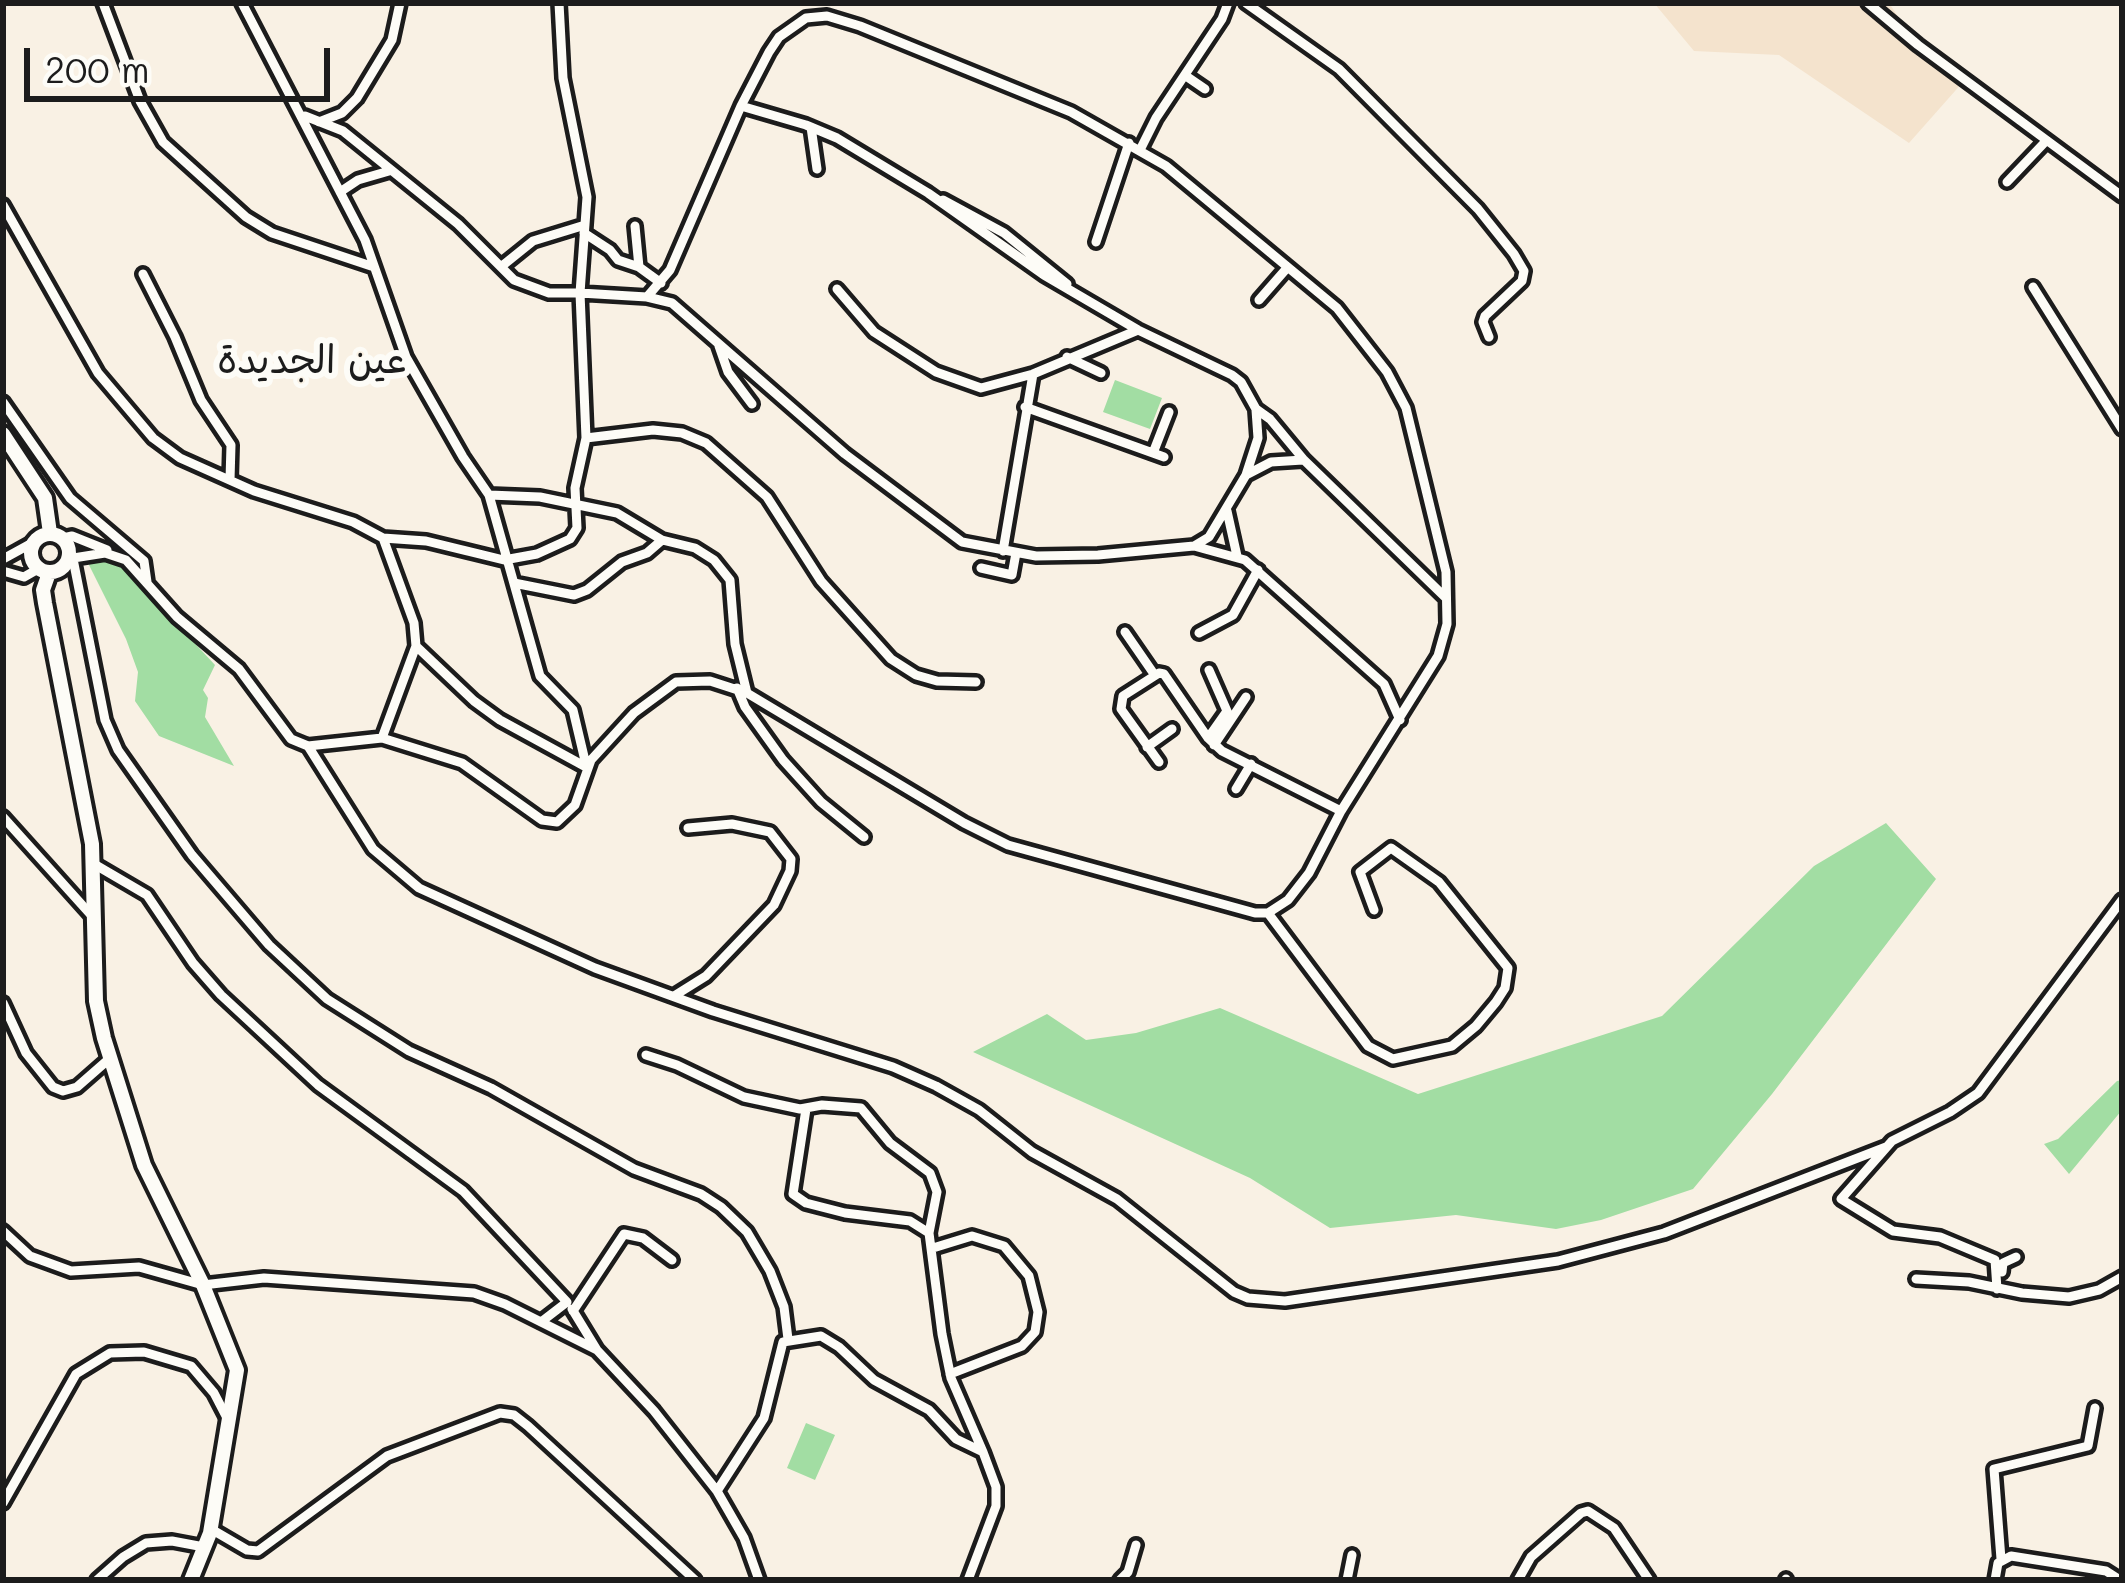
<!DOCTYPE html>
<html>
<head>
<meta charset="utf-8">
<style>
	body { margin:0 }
	#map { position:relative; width:2125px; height:1583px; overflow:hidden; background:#f9f1e4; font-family:Mali,sans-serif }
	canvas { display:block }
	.frame { position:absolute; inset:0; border:6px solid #1c1c1c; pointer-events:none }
	.scale { position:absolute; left:24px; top:48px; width:306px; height:54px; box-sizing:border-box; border:6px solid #1c1c1c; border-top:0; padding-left:15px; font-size:36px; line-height:42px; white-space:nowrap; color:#1c1c1c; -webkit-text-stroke:9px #fdfcf7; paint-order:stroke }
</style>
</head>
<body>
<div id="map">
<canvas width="2125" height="1583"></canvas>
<div class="frame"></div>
<div class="scale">200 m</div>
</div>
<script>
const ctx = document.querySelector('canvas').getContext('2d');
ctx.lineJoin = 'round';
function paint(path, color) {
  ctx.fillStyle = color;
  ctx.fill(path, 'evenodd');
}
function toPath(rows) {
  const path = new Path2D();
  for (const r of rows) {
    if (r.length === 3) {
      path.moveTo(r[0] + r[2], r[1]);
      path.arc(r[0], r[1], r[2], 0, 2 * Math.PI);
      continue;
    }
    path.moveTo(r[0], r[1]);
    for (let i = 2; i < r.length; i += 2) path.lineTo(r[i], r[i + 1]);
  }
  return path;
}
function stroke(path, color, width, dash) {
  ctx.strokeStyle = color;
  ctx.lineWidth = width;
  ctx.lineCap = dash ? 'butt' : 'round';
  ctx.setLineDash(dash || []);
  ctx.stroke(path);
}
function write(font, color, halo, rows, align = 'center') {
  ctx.font = font + ' Mali,"Playpen Sans Arabic",sans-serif';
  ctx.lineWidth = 12;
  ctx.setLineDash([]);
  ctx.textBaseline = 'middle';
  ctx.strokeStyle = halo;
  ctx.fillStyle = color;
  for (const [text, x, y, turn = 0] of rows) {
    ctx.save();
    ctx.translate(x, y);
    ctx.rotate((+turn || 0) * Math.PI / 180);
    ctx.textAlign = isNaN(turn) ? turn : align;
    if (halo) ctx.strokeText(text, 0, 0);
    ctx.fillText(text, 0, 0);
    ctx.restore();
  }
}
const built = toPath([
	[1654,3,1889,3,1919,48,1963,82,1909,143,1779,55,1694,51]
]);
const green = toPath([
	[1115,380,1162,398,1150,429,1103,412],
	[104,559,120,563,215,665,203,690,208,698,205,717,234,766,159,736,135,701,138,672,126,639,88,563],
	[1886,823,1936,879,1772,1094,1693,1189,1601,1220,1556,1229,1456,1215,1330,1228,1250,1178,973,1052,1047,1014,1086,1040,1136,1033,1220,1008,1418,1094,1662,1016,1814,866],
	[2122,1080,2122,1110,2069,1174,2044,1144,2058,1139,2117,1081],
	[806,1423,835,1435,815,1480,787,1468]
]);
const street = toPath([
	[103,3,140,101,163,142,246,217,272,233,371,266],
	[242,3,365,240,406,357,463,457,489,495,540,676,573,710,586,765],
	[1246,3,1339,69,1478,209,1514,254,1524,271,1522,281,1485,316,1483,322,1489,337],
	[1868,3,1918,45,2122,196],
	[1186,76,1205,89],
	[741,106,806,125,837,138,928,193,1044,275,1138,330,1232,375,1241,382,1256,409,1270,419,1304,460,1445,597],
	[305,116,343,131,458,224,514,280,549,293,580,293,587,197,563,78,559,3],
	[319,122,342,113,357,98,392,40,400,3],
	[811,127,817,169],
	[1140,150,1156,118,1222,19,1228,3],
	[2007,182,2046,141],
	[340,192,358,180,389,171],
	[943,200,1004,233,1067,284],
	[3,205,98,373,153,438,180,458,254,491,353,522,383,538,414,623,416,646,382,738,308,746,291,739,239,669,177,617,126,560,105,553,67,559],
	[635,226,639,267,661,283],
	[584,233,610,250,618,260,639,267],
	[1096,242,1129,143],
	[502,266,533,241,585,225],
	[143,274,175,337,201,400,231,445,230,480],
	[2033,287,2122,429],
	[837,289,874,332,936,372,981,388,1033,374],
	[1259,300,1287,268],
	[719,346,728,372,752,404],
	[1067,357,1101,373],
	[3,402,70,498,144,561,147,582],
	[1025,407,1164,457],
	[586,438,653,430,682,433,706,443,767,497,821,581,891,659,916,675,937,681,976,682],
	[1153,453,1169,412],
	[1246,475,1258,438,1256,410],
	[489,495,540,497,617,513,662,540,695,548,714,560,730,580,735,644,747,693],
	[1227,511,1237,556],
	[63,538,72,536,107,550],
	[383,538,426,541,504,560,537,554,570,539,577,528,575,488,586,438,580,293,647,297,672,303,845,454,962,542,1036,556,1098,555,1194,546,1245,560,1384,684,1400,720],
	[1194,546,1209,537,1246,475,1271,462,1303,460],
	[1003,551,1033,374,1138,330],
	[3,559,34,542],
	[73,559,105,720,118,750,192,855,269,945,327,999,409,1051,491,1088,634,1169,701,1194,721,1207,747,1232,770,1271,784,1307,788,1339],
	[981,568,1012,575,1016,553],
	[3,571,24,577,38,569],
	[514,583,574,595,587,590,622,562,647,553,662,540],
	[1125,632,1154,674],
	[1199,633,1233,615,1258,570],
	[416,646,474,701,500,720,586,767],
	[737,688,745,707,783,760,821,802,864,837],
	[382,738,462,763,542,820,557,822,575,805,591,760,634,713,676,682,710,681,747,693,964,823,1008,845,1255,913,1268,913,1288,900,1309,873,1341,811,1438,656,1447,624,1446,572,1406,408,1387,372,1337,308,1166,166,1071,112,860,26,827,16,806,18,779,37,769,52,741,106,670,270,647,297],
	[1208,738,1227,711,1209,670],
	[1214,745,1246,697],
	[308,746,373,849,419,888,595,968,713,1011,893,1067,936,1086,979,1110,1032,1152,1117,1199,1234,1292,1248,1298,1285,1301,1558,1261,1664,1233,1886,1147],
	[1147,747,1172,729],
	[1159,762,1121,709,1123,696,1159,673,1164,674,1208,738,1222,751,1341,811],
	[1236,789,1251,764],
	[3,817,92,916],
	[94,864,147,895,193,963,221,995,318,1085,463,1191,567,1302,541,1322],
	[1268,913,1368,1046,1393,1059,1452,1046,1476,1026,1496,1002,1505,988,1508,968,1439,882,1391,848,1360,872,1374,910],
	[674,996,706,976,774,905,790,871,791,859,770,832,732,824,688,828],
	[3,1003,26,1053,53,1087,63,1091,77,1087,109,1059],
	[646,1055,677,1065,744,1097,800,1109,822,1105,861,1108,890,1143,930,1173,937,1192,929,1233,942,1334,951,1378,983,1452],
	[806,1109,793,1194,806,1203,845,1213,910,1221,929,1233],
	[3,1231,30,1256,71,1271,139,1267,203,1285,264,1278,474,1293,505,1304,597,1350,654,1411,717,1491,744,1538,759,1580],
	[933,1248,972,1236,1004,1246,1029,1276,1038,1312,1035,1332,1022,1346,950,1374],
	[2002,1272,2003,1263,2016,1257],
	[1916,1279,1969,1282,2022,1293,2069,1297,2099,1290,2122,1277],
	[1997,1289,1995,1260,1940,1237,1893,1231,1841,1199,1892,1141,1950,1112,1978,1093,2122,900],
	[572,1309,597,1350],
	[573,1311,624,1234,643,1238,672,1260],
	[717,1491,764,1418,783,1342,821,1336,839,1347,874,1380,929,1410,956,1439,983,1452,996,1487,996,1506,968,1580],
	[3,1503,76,1374,110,1353,144,1352,191,1366,214,1393,227,1418],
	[211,1529,247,1550,258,1551,387,1456,500,1413,514,1415,528,1426,695,1580],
	[2001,1559,1994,1469,2088,1446,2095,1408],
	[97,1580,123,1557,146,1543,172,1541,204,1547],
	[1120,1580,1128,1572,1136,1545],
	[1347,1580,1352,1555],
	[1518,1580,1531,1557,1581,1513,1588,1511,1614,1528,1649,1580],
	[1786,1580,1786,1579],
	[1995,1580,1998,1563,2011,1556,2106,1571,2120,1580]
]);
const secondary = toPath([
	[3,434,45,498,50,533],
	[50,553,19],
	[49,573,43,590,45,603,92,844,96,1001,104,1038,144,1165,203,1285,237,1370,210,1533,191,1580]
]);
const quarterNames = [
	["عين الجديدة",312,361]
];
paint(built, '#f4e3cd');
paint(green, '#a2dda3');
stroke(street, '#1c1c1c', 18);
stroke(secondary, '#1c1c1c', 22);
stroke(street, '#fdfcf7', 9);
stroke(secondary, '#fdfcf7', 14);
write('39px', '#1c1c1c', '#fdfcf7', quarterNames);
</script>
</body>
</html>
